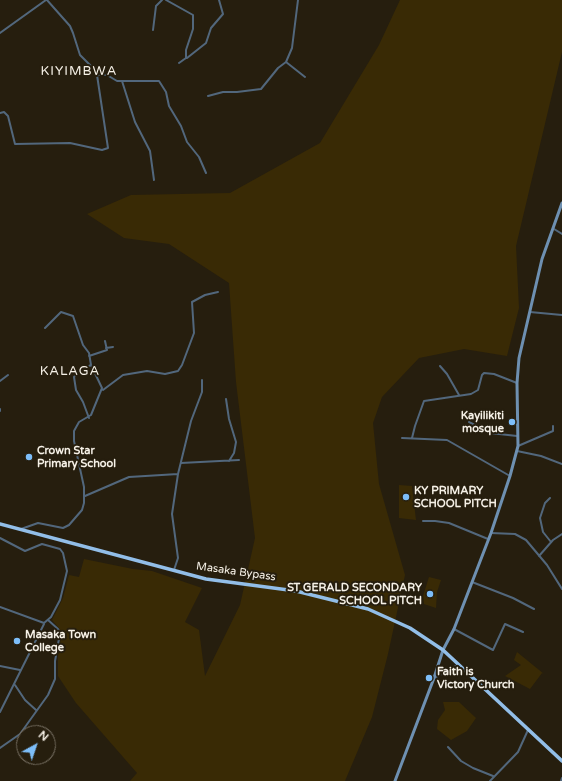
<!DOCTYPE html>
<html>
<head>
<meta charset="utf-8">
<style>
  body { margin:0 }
  #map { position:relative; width:562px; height:781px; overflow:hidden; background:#261e0e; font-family:"Varela Round",sans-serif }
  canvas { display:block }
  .north { position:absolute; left:16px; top:725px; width:40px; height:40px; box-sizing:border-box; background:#261e0e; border:1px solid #797265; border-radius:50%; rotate:40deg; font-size:11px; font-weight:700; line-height:16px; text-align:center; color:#f6f1e7 }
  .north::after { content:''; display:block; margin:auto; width:14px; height:18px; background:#7dbef9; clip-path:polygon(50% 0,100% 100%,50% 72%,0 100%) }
</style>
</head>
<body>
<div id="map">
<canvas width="562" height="781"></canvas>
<div class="north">N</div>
</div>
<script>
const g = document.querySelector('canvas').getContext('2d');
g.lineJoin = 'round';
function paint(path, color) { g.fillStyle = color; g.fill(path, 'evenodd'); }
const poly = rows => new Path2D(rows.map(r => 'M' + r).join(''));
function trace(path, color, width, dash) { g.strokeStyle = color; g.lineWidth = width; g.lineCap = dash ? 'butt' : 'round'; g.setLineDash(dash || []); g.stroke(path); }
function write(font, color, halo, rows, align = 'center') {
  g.font = font + ' "Varela Round",sans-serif'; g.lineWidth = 4; g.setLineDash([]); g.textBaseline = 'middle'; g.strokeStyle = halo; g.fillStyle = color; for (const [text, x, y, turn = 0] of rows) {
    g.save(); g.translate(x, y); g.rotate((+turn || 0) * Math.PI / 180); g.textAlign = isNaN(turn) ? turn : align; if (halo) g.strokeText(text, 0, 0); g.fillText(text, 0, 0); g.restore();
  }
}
const green = poly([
  [400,0,562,0,562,52,516,246,519,308,507,356,464,349,419,358,382,397,373,423,379,484,405,575,388,654,372,717,345,781,130,781,137,773,76,703,58,676,58,656,62,632,52,620,63,598,69,575,79,577,84,559,133,569,152,571,202,588,185,622,199,630,205,676,240,605,255,538,236,382,229,283,169,244,124,238,87,214,131,195,230,193,320,143,379,45],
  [399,485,412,486,416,520,399,518],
  [429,577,441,580,437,592,436,608,424,604,423,596],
  [517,652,544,674,542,673,530,689,505,676,521,665,514,660],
  [443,702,459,702,476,718,467,731,451,740,437,729,438,720,445,710]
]);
const minor = poly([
  [47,0,70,26,73,33,80,55,92,67,97,75,107,75,117,81,159,81,166,92,169,106,181,126,187,142,199,157,206,173],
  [166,0,193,15,193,29,186,50,186,58,179,63],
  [153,30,156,6,162,0],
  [0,33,46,0],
  [187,58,206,43,211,28,223,14,219,0],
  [286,62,292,48,298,0],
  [122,81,135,122,150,151,154,180],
  [208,96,223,92,237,92,261,89,278,68,286,62,305,77],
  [0,113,4,112,8,116,15,144,70,143,102,150,108,148,97,75],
  [554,229,562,234],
  [530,312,562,315],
  [106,348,113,347],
  [89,356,107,350,105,341],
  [440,366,447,374,459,395],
  [0,381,8,375],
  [103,390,123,375,147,371,165,374,178,371,182,365,194,333,192,302,205,295,218,292],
  [226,399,229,419,236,442,234,453,229,461],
  [0,409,0,411],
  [89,418,83,402,76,390,74,377,81,370,91,365],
  [469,422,490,433,517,436],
  [402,438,447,440,510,476],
  [412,438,415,426,424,401,471,394,478,390,482,375,484,373,494,374,517,383],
  [518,446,553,431,553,426],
  [517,451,541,456,562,464],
  [181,463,239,460],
  [178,474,191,421,202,392,202,380],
  [85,496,129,477,178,474,172,514,178,558,174,570],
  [550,498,545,503,540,518,543,532,551,542],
  [423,521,435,521,449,523,488,539],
  [21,529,38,523,63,528,69,525,82,510,84,503,84,487,74,441,74,431,79,422,91,415,102,388,91,365,89,353,83,345,73,316,61,312,45,328],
  [491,533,515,534,526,540,547,565,562,589],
  [0,538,25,551,42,544,60,549,63,553,67,571,60,600,51,617,44,623,0,607],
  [539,556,553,540,562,534],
  [472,582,513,598,534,609],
  [454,629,493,650,505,624,523,632],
  [0,666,20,670],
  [434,678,458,665],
  [15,685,25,700,36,710],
  [0,712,44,624],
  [448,747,461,761,473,768,493,776],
  [0,748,20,734,48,695,55,679,55,661,60,633,58,629,48,620],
  [490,781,518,752,528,730],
  [561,781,562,778]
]);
const secondary = poly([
  [395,781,434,678,443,650,454,629,491,533,510,476,518,446,517,383,519,358,542,259,562,203]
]);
const trunk = poly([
  [0,524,206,579,296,591,368,609,410,628,443,650,562,761]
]);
const markers = [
  [512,422,4,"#7dbef9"],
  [29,457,4,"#7dbef9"],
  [406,497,4,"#7dbef9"],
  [430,594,4,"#7dbef9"],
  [17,641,4,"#7dbef9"],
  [429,678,4,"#7dbef9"]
];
const poiNames = [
  ["Kayilikiti",504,416,"right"],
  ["mosque",504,429,"right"],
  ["Crown Star",37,451],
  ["Primary School",37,464],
  ["KY PRIMARY",414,491],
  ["SCHOOL PITCH",414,504],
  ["ST GERALD SECONDARY",422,588,"right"],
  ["SCHOOL PITCH",422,601,"right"],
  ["Masaka Town",25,635],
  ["College",25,648],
  ["Faith is",437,672],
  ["Victory Church",437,685]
];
const streetNames = [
  ["Masaka Bypass",236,572,8]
];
const quarterNames = [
  ["KIYIMBWA",79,72],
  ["KALAGA",70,372]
];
paint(green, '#392a05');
trace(minor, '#52677c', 2);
trace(secondary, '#6e90b1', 3);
trace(trunk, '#92bee8', 3.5);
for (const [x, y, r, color] of markers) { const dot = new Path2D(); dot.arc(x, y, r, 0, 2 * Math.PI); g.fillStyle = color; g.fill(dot); trace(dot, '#261e0e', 1.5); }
write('bold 11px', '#f6f1e7', '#261e0e', poiNames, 'left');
write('11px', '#f6f1e7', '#261e0e', streetNames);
g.letterSpacing = '1px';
write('13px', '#f6f1e7', '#261e0e', quarterNames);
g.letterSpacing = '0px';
</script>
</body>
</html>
